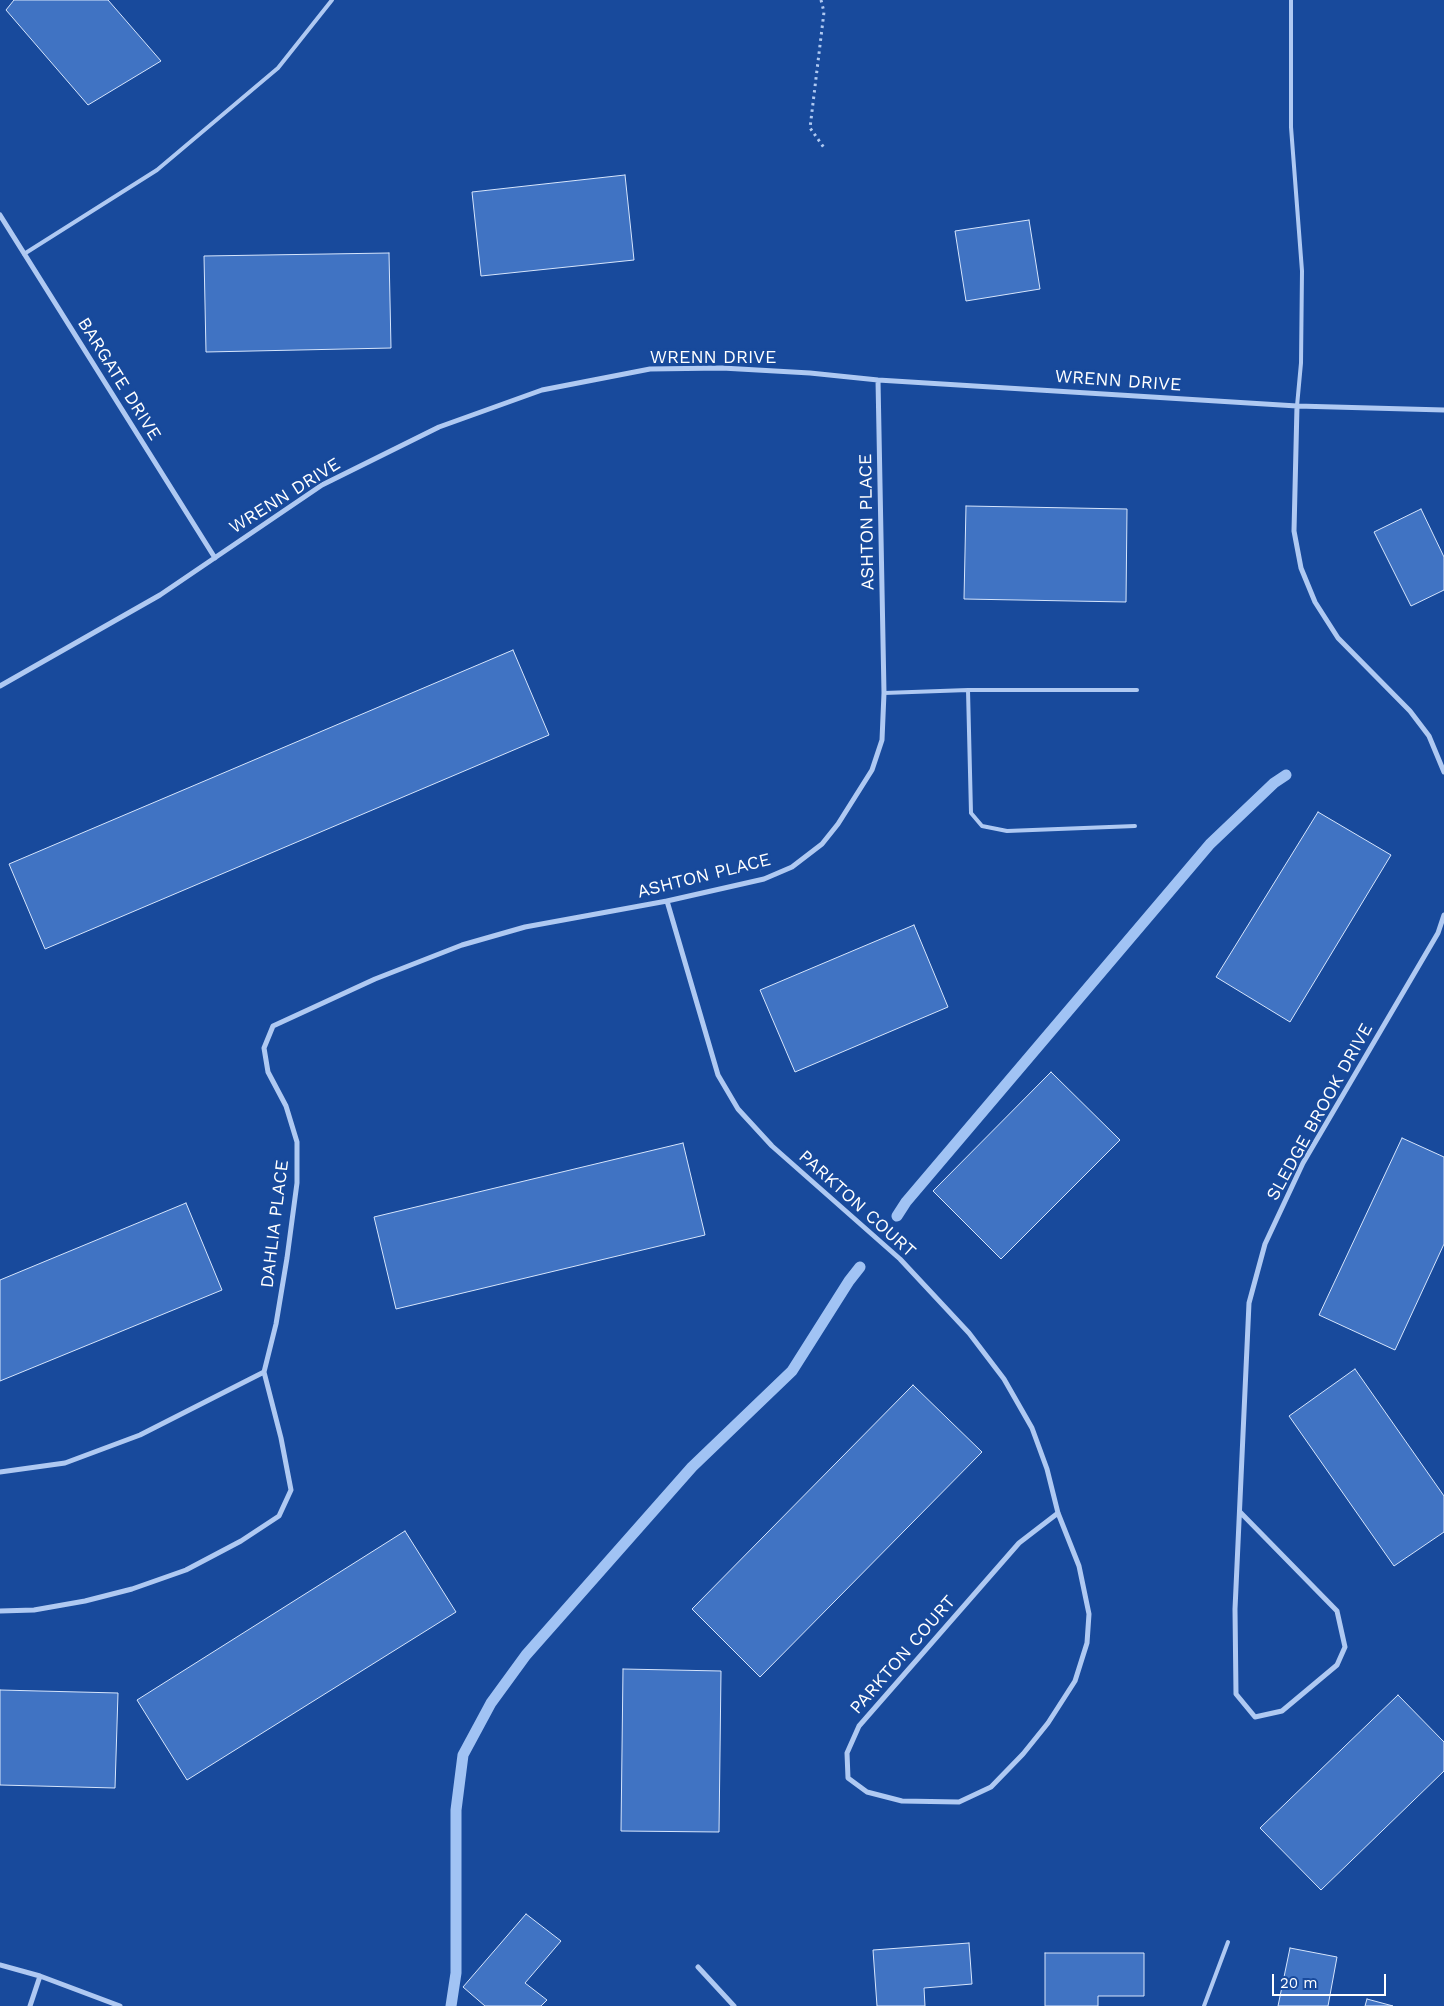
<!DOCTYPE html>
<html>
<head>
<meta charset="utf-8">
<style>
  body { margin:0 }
  #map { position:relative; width:1444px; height:2006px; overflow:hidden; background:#184a9c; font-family:"Work Sans",sans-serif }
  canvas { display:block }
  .scale { position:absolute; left:1272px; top:1974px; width:114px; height:22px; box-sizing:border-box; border:2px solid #fff; border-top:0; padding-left:6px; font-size:15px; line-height:18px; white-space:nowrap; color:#fff; -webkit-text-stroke:4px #184a9c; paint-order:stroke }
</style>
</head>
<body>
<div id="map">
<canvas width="1444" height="2006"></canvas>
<div class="scale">20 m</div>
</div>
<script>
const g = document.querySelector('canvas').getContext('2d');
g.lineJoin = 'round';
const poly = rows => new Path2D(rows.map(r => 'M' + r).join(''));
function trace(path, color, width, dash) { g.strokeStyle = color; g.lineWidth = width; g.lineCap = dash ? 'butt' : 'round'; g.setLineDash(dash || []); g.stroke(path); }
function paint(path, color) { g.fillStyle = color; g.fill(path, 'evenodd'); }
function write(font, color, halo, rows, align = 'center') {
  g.font = font + ' "Work Sans",sans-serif'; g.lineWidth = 5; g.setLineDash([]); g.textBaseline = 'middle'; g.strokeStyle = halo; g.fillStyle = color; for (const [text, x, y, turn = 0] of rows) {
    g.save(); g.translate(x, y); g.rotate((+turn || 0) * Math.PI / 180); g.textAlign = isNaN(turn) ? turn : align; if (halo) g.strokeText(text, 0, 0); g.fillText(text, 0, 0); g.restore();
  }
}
const stream = poly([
  [897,1216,906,1202,1210,844,1274,783,1286,775],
  [451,2006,456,1973,456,1810,463,1755,491,1703,526,1655,692,1467,792,1371,849,1281,860,1267]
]);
const building = poly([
  [14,0,108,0,161,61,88,105,6,10,14,0],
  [625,175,634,260,481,276,472,192,625,175],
  [1029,220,1040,289,966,301,955,231,1029,220],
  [389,253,391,348,206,352,204,256,389,253],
  [966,506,1127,509,1126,602,964,599,966,506],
  [1421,509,1444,557,1444,590,1411,606,1374,532,1421,509],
  [513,650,549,735,45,949,9,864,513,650],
  [1318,812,1391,855,1290,1022,1216,977,1318,812],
  [914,925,948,1007,795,1072,760,990,914,925],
  [1051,1072,1120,1140,1001,1259,933,1191,1051,1072],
  [1402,1138,1444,1157,1444,1244,1395,1350,1319,1315,1402,1138],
  [683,1143,705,1235,396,1309,374,1217,683,1143],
  [186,1203,222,1290,0,1381,0,1280,186,1203],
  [1355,1369,1444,1496,1444,1532,1394,1566,1289,1416,1355,1369],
  [913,1385,982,1452,760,1677,692,1609,913,1385],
  [405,1531,456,1612,187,1780,137,1700,405,1531],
  [623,1669,721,1671,719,1832,621,1831,623,1669],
  [0,1690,118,1693,115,1788,0,1785,0,1690],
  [1398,1695,1444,1742,1444,1771,1321,1890,1260,1828,1398,1695],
  [526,1914,561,1941,525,1983,547,2000,541,2006,485,2006,463,1987,526,1914],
  [969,1943,972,1984,924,1988,925,2006,877,2006,873,1950,969,1943],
  [1290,1948,1337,1957,1328,2006,1278,2006,1290,1948],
  [1045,1953,1144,1953,1144,1996,1098,1996,1098,2006,1045,2006,1045,1953],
  [1367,1999,1393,2006,1365,2006,1367,1999]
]);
const path = poly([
  [821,0,824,12,810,128,825,149]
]);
const service = poly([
  [1291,0,1291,127,1302,271,1301,363,1297,406],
  [24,254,157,170,278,68,332,0],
  [968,690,971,813,982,826,1007,831,1135,826],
  [884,693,968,690,1137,690],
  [1204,2006,1228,1942]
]);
const minor = poly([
  [0,215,215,558],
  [1297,406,1294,531,1301,568,1315,602,1338,638,1410,711,1429,736,1444,772],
  [0,686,160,595,322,485,439,427,542,390,650,369,722,368,810,373,878,380,1297,406,1444,410],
  [667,901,718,1075,738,1109,772,1146,900,1259,969,1333,1004,1379,1032,1428,1047,1469,1058,1513,1079,1566,1089,1614,1087,1643,1075,1681,1048,1723,1023,1754,991,1787,959,1802,902,1801,867,1792,848,1778,847,1753,859,1726,1019,1543,1058,1513],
  [0,1472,65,1463,140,1435,264,1372],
  [1240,1512,1337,1611,1345,1647,1337,1665,1282,1711,1255,1717,1236,1694,1235,1609,1249,1303,1265,1244,1303,1163,1438,933,1444,915],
  [0,1611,34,1610,85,1601,132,1589,186,1570,241,1541,279,1516,291,1490,281,1438,264,1372,276,1324,287,1258,297,1183,297,1142,286,1106,268,1072,264,1048,273,1026,375,979,462,945,525,927,667,901,764,879,792,867,822,844,838,824,872,770,882,740,884,693,878,380],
  [0,1965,40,1976,120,2006],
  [698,1967,734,2006],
  [30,2006,40,1976]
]);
const streetNames = [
  ["WRENN DRIVE",713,358],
  ["BARGATE DRIVE",119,379,58],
  ["WRENN DRIVE",1118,381,4],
  ["WRENN DRIVE",285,496,-32],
  ["ASHTON PLACE",867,522,-91],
  ["ASHTON PLACE",704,876,-14],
  ["SLEDGE BROOK DRIVE",1320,1112,-61],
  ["PARKTON COURT",857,1204,42],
  ["DAHLIA PLACE",275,1224,-83],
  ["PARKTON COURT",903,1655,-49]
];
trace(stream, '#a1c3f4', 11);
paint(building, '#4073c3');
trace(building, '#d6e5fc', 1);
trace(path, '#afc9f2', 3, [2.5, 4]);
trace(service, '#afc9f2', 4);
trace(minor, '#afc9f2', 5);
write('18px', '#fff', '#184a9c', streetNames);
</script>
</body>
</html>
